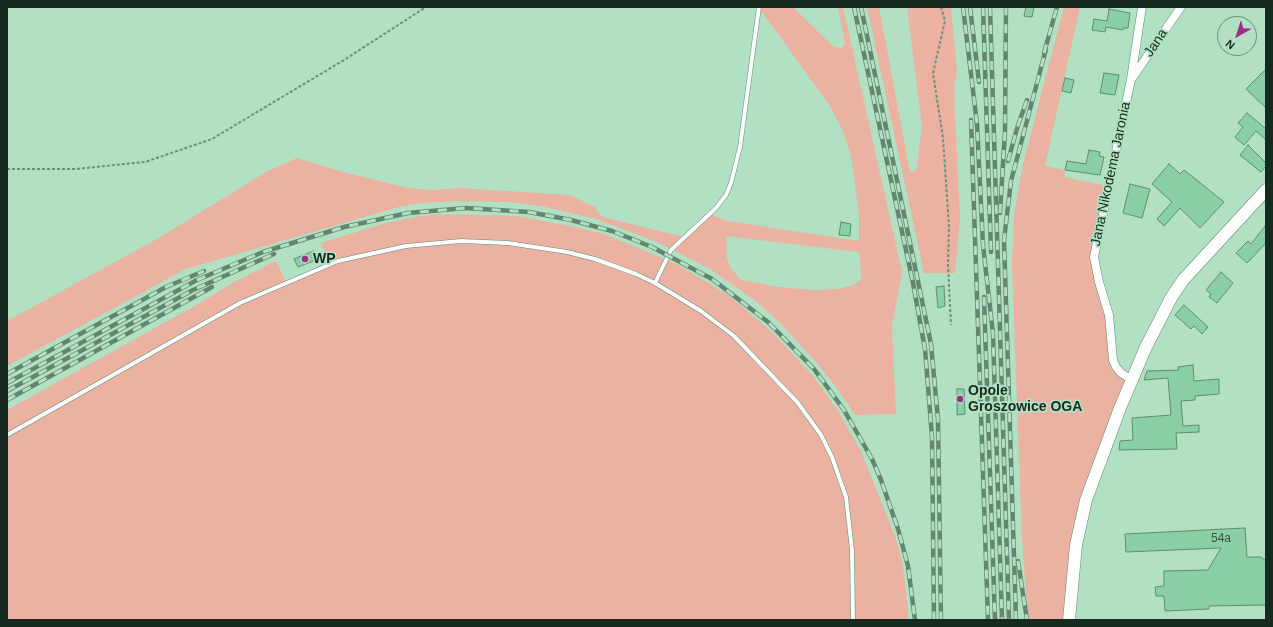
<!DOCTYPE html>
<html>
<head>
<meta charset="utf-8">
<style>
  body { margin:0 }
  #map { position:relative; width:1273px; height:627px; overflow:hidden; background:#b1e1c2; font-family:Arial,sans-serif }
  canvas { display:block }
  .frame { position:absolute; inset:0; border:8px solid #172a1f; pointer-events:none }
  .north { position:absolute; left:1217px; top:16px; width:40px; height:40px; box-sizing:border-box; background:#b1e1c2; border:1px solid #739881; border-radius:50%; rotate:219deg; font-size:11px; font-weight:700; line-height:16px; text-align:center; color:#172a1f }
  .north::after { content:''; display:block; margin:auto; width:14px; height:18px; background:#9f2d89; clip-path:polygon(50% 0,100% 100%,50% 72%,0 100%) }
</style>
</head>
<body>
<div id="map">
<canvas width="1273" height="627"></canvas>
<div class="frame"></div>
<div class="north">N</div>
</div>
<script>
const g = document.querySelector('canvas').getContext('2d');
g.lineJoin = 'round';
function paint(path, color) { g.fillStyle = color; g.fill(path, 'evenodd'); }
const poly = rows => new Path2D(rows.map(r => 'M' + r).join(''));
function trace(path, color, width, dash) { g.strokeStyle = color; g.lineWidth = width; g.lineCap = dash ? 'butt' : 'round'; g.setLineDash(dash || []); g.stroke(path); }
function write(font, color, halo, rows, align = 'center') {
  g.font = font + ' Arial,sans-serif'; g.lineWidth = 3.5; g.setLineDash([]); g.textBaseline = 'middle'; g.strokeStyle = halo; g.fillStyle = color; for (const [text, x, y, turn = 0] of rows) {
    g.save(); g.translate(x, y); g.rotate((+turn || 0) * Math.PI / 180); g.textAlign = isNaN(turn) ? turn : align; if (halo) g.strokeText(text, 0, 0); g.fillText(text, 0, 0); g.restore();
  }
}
const green = poly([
  [793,7,834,47,841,48,845,44,838,7,843,7,902,272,892,326,896,414,855,415,839,391,817,363,782,325,757,302,710,269,657,242,596,219,541,206,508,202,460,201,421,203,399,207,186,269,7,366,7,321,157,239,266,172,297,158,339,171,408,188,433,190,461,188,569,195,596,207,596,211,603,217,684,237,709,214,728,221,859,241,859,215,851,155,842,129,828,103,759,8],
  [726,236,858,252,860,256,861,279,854,285,837,289,814,290,779,287,741,280,730,267,727,258],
  [867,7,879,7,910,172,916,171,922,127,907,7,951,7,957,70,954,92,960,218,955,273,924,273],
  [1064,7,1080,7,1045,166,1065,170,1064,177,1107,186,1095,243,1109,315,1113,360,1132,380,1086,500,1069,620,1028,620,1022,541,1012,265,1014,215,1023,164],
  [445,214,516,216,571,226,604,234,679,265,728,295,771,331,813,376,837,409,861,451,896,539,903,566,909,620,7,620,7,410,200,303,232,283,276,261,286,282,329,264,321,243,386,223,420,216]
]);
const building = poly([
  [1026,7,1034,7,1032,17,1024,16,1026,7],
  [1109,9,1130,13,1128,28,1123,28,1123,30,1106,27,1105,32,1092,30,1094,19,1107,21,1109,9],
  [1266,69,1266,108,1246,89,1266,69],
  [1104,73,1119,75,1115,95,1100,93,1104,73],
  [1065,78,1074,80,1071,93,1062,91,1065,78],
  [1247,113,1266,129,1266,140,1256,131,1244,145,1235,137,1243,127,1238,123,1247,113],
  [1248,145,1266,163,1266,166,1261,172,1240,155,1248,145],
  [1089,150,1100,152,1099,156,1104,157,1100,175,1065,170,1067,161,1086,164,1089,150],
  [1169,164,1180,174,1184,170,1224,202,1200,228,1180,208,1164,226,1157,219,1172,202,1152,184,1169,164],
  [1130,184,1150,189,1142,218,1123,213,1130,184],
  [841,222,851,224,850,236,839,235,841,222],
  [1266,225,1266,243,1247,263,1236,253,1248,241,1251,244,1266,225],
  [313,251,316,260,298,267,294,259,313,251],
  [1221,272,1233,283,1217,303,1209,297,1211,294,1206,290,1221,272],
  [944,286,945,306,938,308,936,287,944,286],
  [1184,305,1208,327,1202,334,1194,326,1191,329,1175,315,1184,305],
  [1193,365,1194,381,1219,379,1219,394,1195,396,1195,400,1181,401,1183,426,1199,425,1199,432,1176,433,1177,449,1119,450,1120,441,1133,440,1132,418,1171,415,1168,378,1144,380,1147,371,1179,370,1178,367,1193,365],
  [957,389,964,389,965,414,957,415,957,389],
  [1245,528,1247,557,1261,557,1266,561,1266,605,1209,606,1209,609,1165,611,1164,596,1156,596,1155,587,1164,586,1164,571,1208,570,1221,548,1126,552,1125,534,1245,528]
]);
const path = poly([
  [941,7,945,21,933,73,943,138,949,227,948,265,951,325],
  [7,169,76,169,145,162,212,139,344,60,426,7]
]);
const service = poly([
  [655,283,671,250,716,208,726,195,731,183,740,147,759,7],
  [7,435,240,303,338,261,406,246,461,241,508,243,567,252,595,259,636,274,655,283,701,311,734,336,798,403,821,435,832,457,846,497,852,550,853,620]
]);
const minor = poly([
  [1133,77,1181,7],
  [1132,380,1121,373,1116,367,1113,360,1109,315,1099,282,1094,257,1131,79,1142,7]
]);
const secondary = poly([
  [1069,620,1076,545,1086,500,1120,408,1145,349,1171,298,1183,280,1266,190]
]);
const rail = poly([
  [854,7,913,283,925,349,932,437,934,620],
  [861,7,931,344,938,419,941,620],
  [963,7,977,124,983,245,993,334,1002,620],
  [970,7,979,82],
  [983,7,991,252],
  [990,7,1009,620],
  [1044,53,1057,7],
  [971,120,988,620],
  [1008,161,1018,125,1027,100],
  [1000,213,1005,131,1006,7],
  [984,297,995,620],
  [7,374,166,287,204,271],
  [7,383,197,280,263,252,344,227,408,213,466,208,529,212,571,220,612,231,652,247,712,279,768,322,814,369,844,410,872,459,881,480,898,529,908,566,915,620],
  [7,391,193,290,274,254],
  [7,400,212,287],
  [1018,561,1027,620],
  [1016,620,1004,240,1011,181,1046,49]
]);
const markers = [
  [305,259,4,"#9f2d89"],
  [960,399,4,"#9f2d89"]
];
const numberNames = [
  ["54a",1221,539]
];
const streetNames = [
  ["Jana",1156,43,-56],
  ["Jana Nikodema Jaronia",1111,174,-78]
];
const poiNames = [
  ["WP",313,259],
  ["Opole",968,391],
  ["Groszowice OGA",968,407]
];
paint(green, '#ebb2a2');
paint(building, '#8acfa5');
trace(building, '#5f8c70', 1);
trace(service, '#5e8b70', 5);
trace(minor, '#5e8b70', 9);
trace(secondary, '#5e8b70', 13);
trace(path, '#6c8f79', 2, [3, 2]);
trace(service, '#fff', 4);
trace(minor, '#fff', 8);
trace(secondary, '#fff', 12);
trace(rail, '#648671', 4.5);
trace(rail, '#b1e1c2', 3, [9]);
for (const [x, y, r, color] of markers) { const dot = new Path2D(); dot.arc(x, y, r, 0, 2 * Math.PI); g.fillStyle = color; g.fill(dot); trace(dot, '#b1e1c2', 1.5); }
write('12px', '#345340', null, numberNames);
write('14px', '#172a1f', '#b1e1c2', streetNames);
write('bold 14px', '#172a1f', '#b1e1c2', poiNames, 'left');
</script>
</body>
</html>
